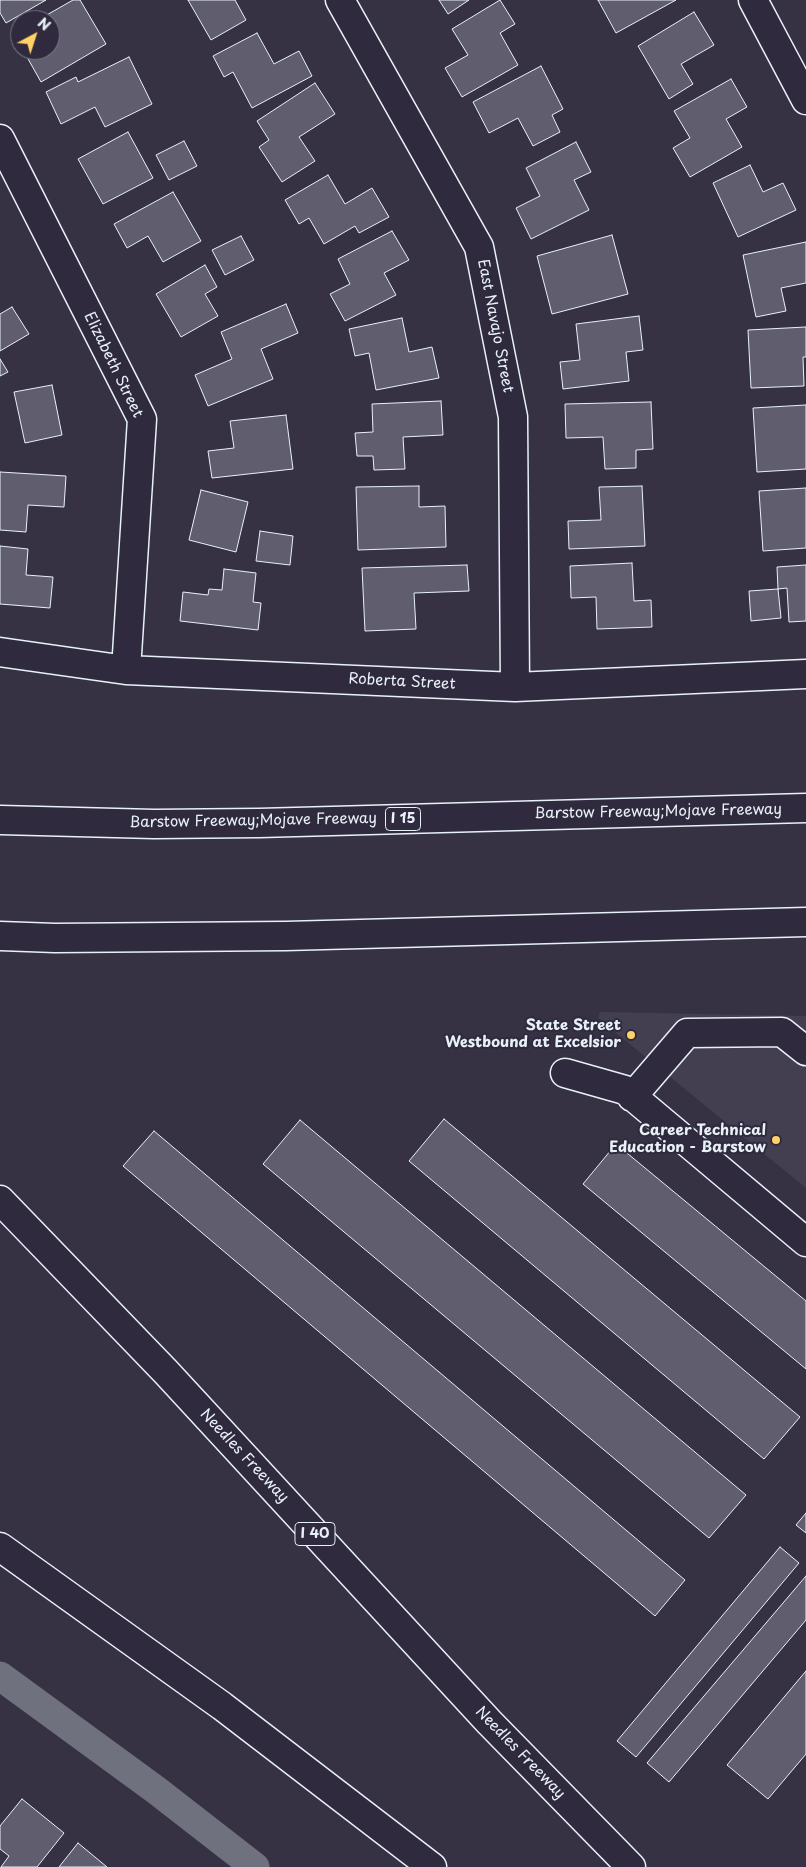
<!DOCTYPE html>
<html>
<head>
<meta charset="utf-8">
<style>
  body { margin:0 }
  #map { position:relative; width:806px; height:1867px; overflow:hidden; background:#363244; font-family:"Playpen Sans",sans-serif }
  canvas { display:block }
  .north { position:absolute; left:10px; top:10px; width:50px; height:50px; box-sizing:border-box; background:#2f2a3d; border:1px solid #797a88; border-radius:50%; rotate:40deg; font-size:14px; font-weight:700; line-height:20px; text-align:center; color:#e8f1f8 }
  .north::after { content:''; display:block; margin:auto; width:18px; height:22px; background:#ffd166; clip-path:polygon(50% 0,100% 100%,50% 72%,0 100%) }
</style>
</head>
<body>
<div id="map">
<canvas width="806" height="1867"></canvas>
<div class="north">N</div>
</div>
<script>
const g = document.querySelector('canvas').getContext('2d');
g.lineJoin = 'round';
function paint(path, color) { g.fillStyle = color; g.fill(path, 'evenodd'); }
const poly = rows => new Path2D(rows.map(r => 'M' + r).join(''));
function trace(path, color, width, dash) { g.strokeStyle = color; g.lineWidth = width; g.lineCap = dash ? 'butt' : 'round'; g.setLineDash(dash || []); g.stroke(path); }
function write(font, color, halo, rows, align = 'center') {
  g.font = font + ' "Playpen Sans",sans-serif'; g.lineWidth = 4; g.setLineDash([]); g.textBaseline = 'middle'; g.strokeStyle = halo; g.fillStyle = color; for (const [text, x, y, turn = 0] of rows) {
    g.save(); g.translate(x, y); g.rotate((+turn || 0) * Math.PI / 180); g.textAlign = isNaN(turn) ? turn : align; if (halo) g.strokeText(text, 0, 0); g.fillText(text, 0, 0); g.restore();
  }
}
const built = poly([
  [600,1012,806,1016,806,1188,598,1018]
]);
const canal = poly([
  [0,1676,156,1790,255,1867]
]);
const building = poly([
  [0,0,46,0,6,23,0,13,0,0],
  [73,0,80,0,106,44,41,82,27,57,39,50,50,50,50,20,38,20,73,0],
  [188,0,235,0,246,20,211,40,188,0],
  [439,0,469,0,448,14,439,0],
  [500,0,515,24,500,33,518,65,462,97,445,68,468,55,452,29,500,0],
  [598,0,676,0,616,33,598,0],
  [694,12,714,45,681,64,693,84,669,99,638,46,694,12],
  [257,33,274,64,299,51,312,76,252,108,233,72,224,77,213,56,257,33],
  [129,57,152,104,105,127,95,107,61,124,46,92,76,77,78,82,129,57],
  [541,66,563,109,552,115,560,132,533,146,518,118,489,133,473,102,541,66],
  [731,79,747,107,726,119,742,147,690,177,673,148,690,138,674,111,731,79],
  [315,83,335,114,299,137,315,161,282,182,259,147,269,140,257,121,315,83],
  [128,132,153,178,103,204,78,159,128,132],
  [184,141,197,166,169,180,156,155,184,141],
  [576,142,591,172,574,180,589,210,531,239,516,208,540,196,526,168,576,142],
  [750,165,763,192,783,183,796,210,738,237,713,183,750,165],
  [328,175,345,204,372,188,389,217,359,233,355,226,324,244,309,218,299,224,285,200,328,175],
  [173,192,201,241,163,262,148,236,127,248,114,224,173,192],
  [392,231,409,260,384,273,396,295,345,321,330,294,350,284,338,259,392,231],
  [612,235,628,294,552,314,537,256,612,235],
  [241,236,254,260,225,275,212,250,241,236],
  [806,242,806,283,781,288,786,311,756,317,743,255,806,242],
  [205,265,217,287,205,294,218,316,181,337,156,294,205,265],
  [286,304,298,333,261,349,273,379,208,406,195,375,232,359,221,332,286,304],
  [12,307,29,334,0,351,0,314,12,307],
  [639,316,643,350,626,352,629,381,563,389,560,362,580,360,576,324,639,316],
  [402,318,409,352,432,347,439,378,376,390,369,353,355,356,349,329,402,318],
  [806,327,806,357,803,357,804,386,751,388,748,330,806,327],
  [0,359,8,372,0,376,0,359],
  [52,385,62,435,25,443,14,392,52,385],
  [441,401,443,435,403,437,405,469,374,470,373,456,357,456,355,433,373,432,372,404,441,401],
  [651,402,653,449,636,450,636,468,605,469,603,437,566,438,565,404,651,402],
  [806,405,806,469,757,472,753,408,806,405],
  [286,415,293,469,212,478,208,451,234,448,230,421,286,415],
  [0,472,66,476,64,507,28,505,26,532,0,530,0,472],
  [419,486,419,507,445,506,446,547,358,550,356,487,419,486],
  [642,486,645,546,569,549,568,521,601,520,599,487,642,486],
  [806,488,806,548,763,551,759,491,806,488],
  [201,490,248,502,236,552,189,540,201,490],
  [260,531,293,536,290,565,256,561,260,531],
  [0,546,28,549,26,575,53,577,50,608,0,604,0,546],
  [632,563,634,601,651,600,652,627,597,629,596,597,571,598,570,566,632,563],
  [467,565,469,591,414,593,416,629,365,631,362,568,467,565],
  [806,565,806,621,789,622,787,588,778,589,777,567,806,565],
  [224,569,256,573,253,602,261,603,258,630,180,621,183,592,208,595,209,589,222,590,224,569],
  [778,589,781,618,751,621,749,591,778,589],
  [444,1119,800,1417,764,1459,409,1161,444,1119],
  [300,1120,746,1495,709,1538,263,1164,300,1120],
  [154,1131,685,1580,655,1616,123,1166,154,1131],
  [616,1144,806,1301,806,1369,583,1184,616,1144],
  [806,1513,806,1533,796,1525,806,1513],
  [780,1547,799,1563,636,1757,617,1741,780,1547],
  [806,1576,806,1620,669,1782,647,1763,806,1576],
  [806,1671,806,1754,768,1799,727,1765,806,1671],
  [22,1799,64,1833,37,1867,1,1867,9,1856,0,1849,0,1826,22,1799],
  [78,1843,107,1867,59,1867,78,1843]
]);
const minor = poly([
  [340,0,479,247,513,417,515,687],
  [753,0,806,100],
  [0,139,142,419,126,670],
  [0,652,126,670,515,687,806,674],
  [565,1073,625,1090,806,1242],
  [632,1097,687,1033,782,1032,806,1051]
]);
const highway = poly([
  [0,820,154,824,259,823,806,808],
  [0,936,55,938,286,936,806,922],
  [0,1200,166,1372,489,1722,631,1867],
  [0,1547,222,1706,432,1867]
]);
const markers = [
  [631,1035,5,"#ffd166"],
  [776,1140,5,"#ffd166"]
];
const shields = [
  [403,819,35],
  [315,1534,40]
];
const shieldNames = [
  ["I 15",403,819],
  ["I 40",315,1534]
];
const streetNames = [
  ["East Navajo Street",495,326,79],
  ["Elizabeth Street",113,365,64],
  ["Roberta Street",402,682,3],
  ["Barstow Freeway;Mojave Freeway",658,812,-1],
  ["Barstow Freeway;Mojave Freeway",253,821,-1],
  ["Needles Freeway",244,1456,47],
  ["Needles Freeway",520,1753,46]
];
const poiNames = [
  ["State Street",621,1026],
  ["Westbound at Excelsior",621,1043],
  ["Career Technical",766,1131],
  ["Education - Barstow",766,1148]
];
paint(built, '#433f51');
trace(canal, '#70717f', 29);
paint(building, '#605e6e');
trace(building, '#e8f1f8', 1);
trace(minor, '#e8f1f8', 31);
trace(highway, '#e8f1f8', 31);
trace(minor, '#2f2a3d', 28);
trace(highway, '#2f2a3d', 28);
for (const [x, y, r, color] of markers) { const dot = new Path2D(); dot.arc(x, y, r, 0, 2 * Math.PI); g.fillStyle = color; g.fill(dot); trace(dot, '#2f2a3d', 2); }
for (const [x, y, w] of shields) { const box = new Path2D(); box.roundRect(x - w / 2, y - 11.5, w, 23, 4); g.fillStyle = '#2f2a3d'; g.fill(box); trace(box, '#e8f1f8', 1); }
write('bold 14px', '#e8f1f8', null, shieldNames);
write('15px', '#e8f1f8', '#2f2a3d', streetNames);
write('bold 15px', '#e8f1f8', '#2f2a3d', poiNames, 'right');
</script>
</body>
</html>
